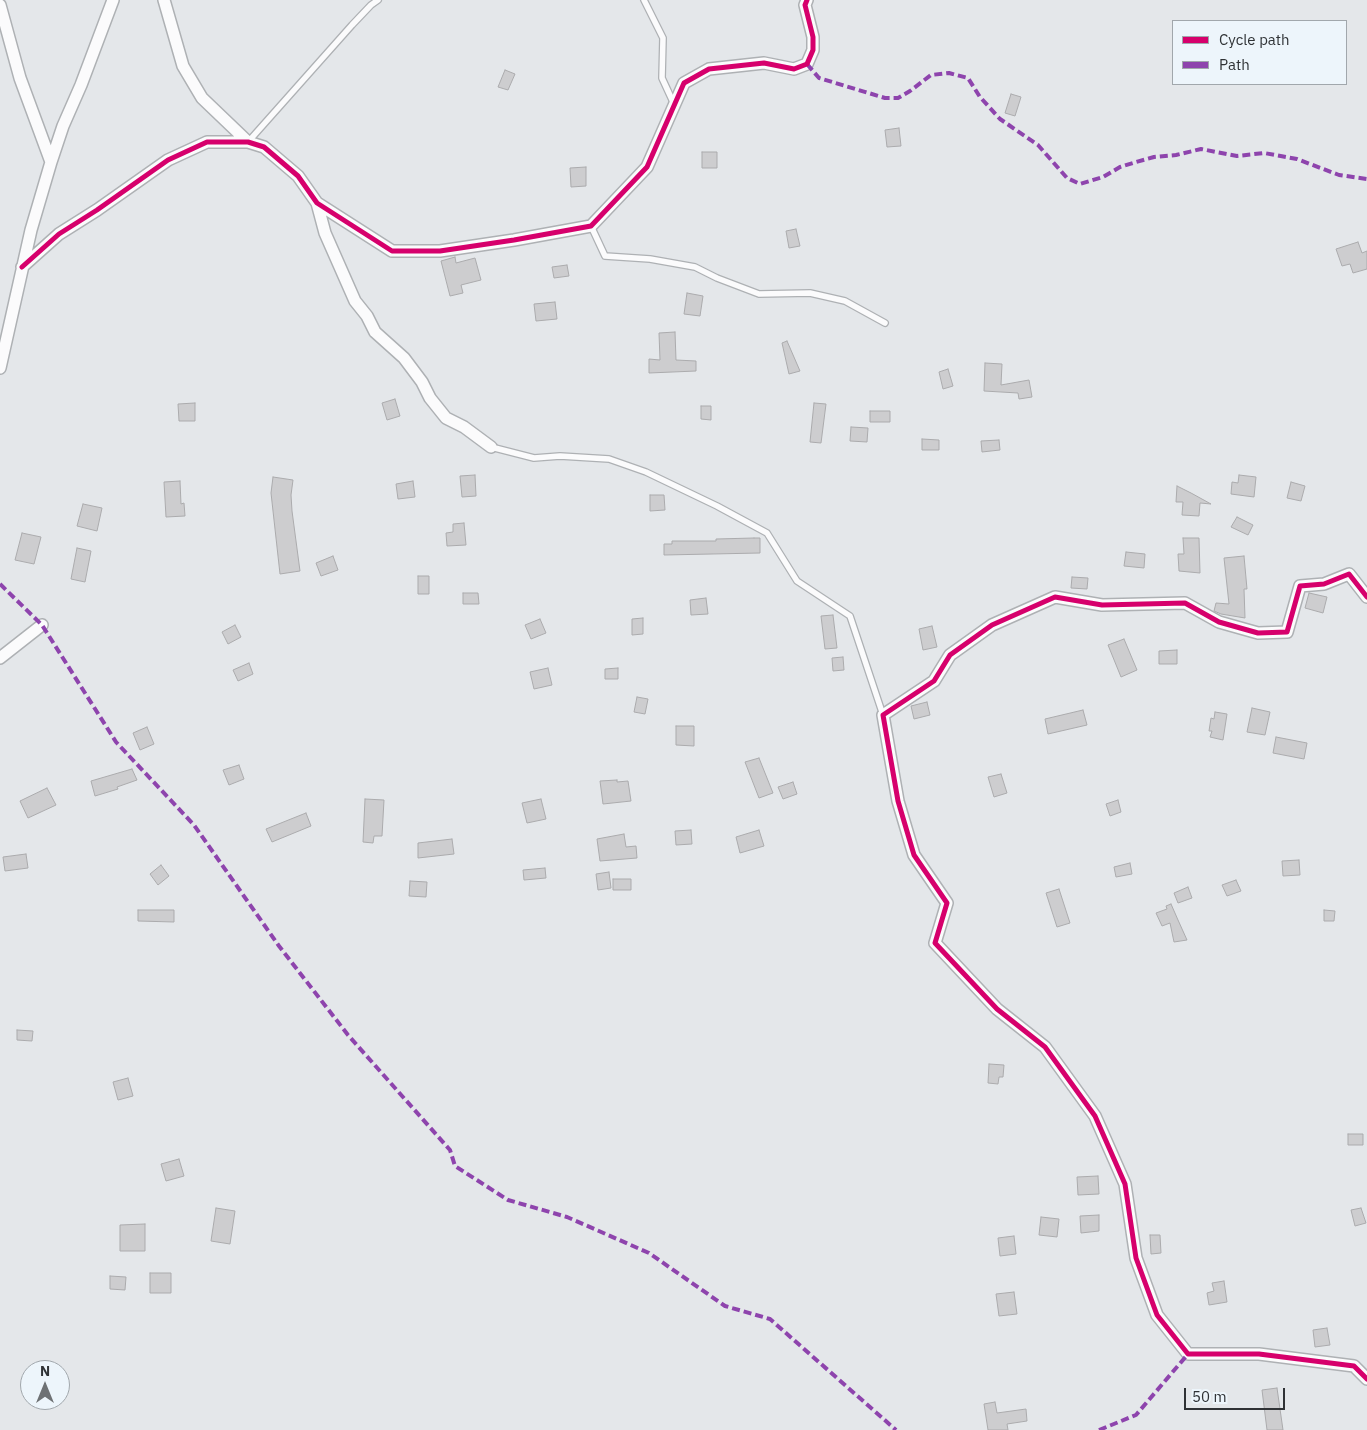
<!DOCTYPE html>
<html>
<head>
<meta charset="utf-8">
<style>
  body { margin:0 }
  #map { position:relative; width:1367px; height:1430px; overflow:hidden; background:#e4e7ea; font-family:"IBM Plex Sans",sans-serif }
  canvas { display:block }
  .legend { position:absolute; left:1172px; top:20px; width:175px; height:65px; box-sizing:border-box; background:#edf5fb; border:1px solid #a1a7ac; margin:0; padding:6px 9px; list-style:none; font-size:15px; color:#2f3235 }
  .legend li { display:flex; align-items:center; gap:10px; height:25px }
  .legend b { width:25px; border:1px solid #a1a7ac }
  .north { position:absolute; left:20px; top:1360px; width:50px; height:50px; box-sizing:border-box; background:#edf5fb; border:1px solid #a1a7ac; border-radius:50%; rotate:0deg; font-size:14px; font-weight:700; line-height:20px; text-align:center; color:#2f3235 }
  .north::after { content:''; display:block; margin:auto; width:18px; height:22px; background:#6e7174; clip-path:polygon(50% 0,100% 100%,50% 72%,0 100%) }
  .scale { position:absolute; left:1184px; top:1388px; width:101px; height:22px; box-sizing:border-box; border:2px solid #2f3235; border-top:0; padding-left:6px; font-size:15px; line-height:18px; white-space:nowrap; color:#2f3235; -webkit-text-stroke:4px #edf5fb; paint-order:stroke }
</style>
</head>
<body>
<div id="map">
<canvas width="1367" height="1430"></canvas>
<ul class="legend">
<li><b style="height:6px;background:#d6006c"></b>Cycle path</li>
<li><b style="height:6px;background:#8e44ad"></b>Path</li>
</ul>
<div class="north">N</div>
<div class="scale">50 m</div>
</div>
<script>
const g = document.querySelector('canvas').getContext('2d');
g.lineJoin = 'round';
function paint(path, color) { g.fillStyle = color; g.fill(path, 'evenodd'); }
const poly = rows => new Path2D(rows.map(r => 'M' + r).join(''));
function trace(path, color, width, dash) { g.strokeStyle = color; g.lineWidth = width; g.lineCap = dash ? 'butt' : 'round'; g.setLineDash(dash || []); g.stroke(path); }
const building = poly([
  [505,70,515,74,508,90,498,87,505,70],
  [1011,94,1021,97,1015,116,1005,113,1011,94],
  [899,128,901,146,887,147,885,130,899,128],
  [702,152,717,152,717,168,702,168,702,152],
  [586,167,586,186,571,187,570,168,586,167],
  [796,229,800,246,789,248,786,231,796,229],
  [1358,242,1362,253,1367,251,1367,269,1353,273,1350,264,1342,266,1336,249,1358,242],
  [455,257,456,263,475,258,481,280,461,285,463,293,450,296,441,261,455,257],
  [567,265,569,276,554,278,552,267,567,265],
  [687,293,703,296,700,316,684,314,687,293],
  [555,302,557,319,536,321,534,304,555,302],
  [675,332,676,360,696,361,696,371,649,373,649,359,660,360,659,333,675,332],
  [787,341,800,371,789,374,782,343,787,341],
  [985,363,1002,364,1001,385,1029,380,1032,397,1019,399,1018,393,984,391,985,363],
  [948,369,953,386,943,389,939,372,948,369],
  [395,399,400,416,387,420,382,403,395,399],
  [195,403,195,421,179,421,178,404,195,403],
  [814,403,826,404,821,443,810,442,814,403],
  [701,406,711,406,711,420,701,419,701,406],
  [870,411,890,411,890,422,870,422,870,411],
  [851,427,868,428,867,442,850,441,851,427],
  [922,439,939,440,939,450,922,450,922,439],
  [999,440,1000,450,982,452,981,441,999,440],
  [475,475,476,496,462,497,460,476,475,475],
  [1239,475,1256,477,1254,497,1231,494,1232,482,1238,483,1239,475],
  [273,477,293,480,291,495,292,511,300,571,280,574,271,493,273,477],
  [180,481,181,504,184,503,185,516,166,517,164,482,180,481],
  [413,481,415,497,398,499,396,484,413,481],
  [1291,482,1305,486,1301,501,1287,498,1291,482],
  [1177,486,1191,493,1211,504,1200,503,1199,516,1182,515,1183,502,1176,502,1177,486],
  [650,495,664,495,665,510,650,511,650,495],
  [83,504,102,508,97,531,77,526,83,504],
  [1237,517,1253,525,1248,535,1231,527,1237,517],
  [464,523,466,545,447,546,446,533,453,532,453,524,464,523],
  [22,533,41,537,34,564,15,560,22,533],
  [754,538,760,538,760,553,664,555,664,544,672,544,672,541,716,541,716,539,754,538],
  [1183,538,1199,538,1200,573,1179,571,1178,554,1184,554,1183,538],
  [77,548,91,551,85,582,71,579,77,548],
  [1126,552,1145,554,1144,568,1124,566,1126,552],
  [333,556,338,570,321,576,316,563,333,556],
  [1244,556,1247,589,1244,589,1245,618,1221,614,1214,611,1216,603,1229,604,1224,558,1244,556],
  [418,576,429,576,429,594,418,594,418,576],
  [1072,577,1088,578,1087,589,1071,588,1072,577],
  [463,593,478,593,479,604,463,604,463,593],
  [1309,593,1327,597,1323,613,1305,608,1309,593],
  [706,598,708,614,691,615,690,600,706,598],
  [833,615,837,648,825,649,821,616,833,615],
  [643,618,643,634,632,635,632,619,643,618],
  [540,619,546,633,531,639,525,625,540,619],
  [235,625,241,637,228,644,222,632,235,625],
  [932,626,937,647,923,650,919,629,932,626],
  [1124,639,1137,670,1121,677,1108,645,1124,639],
  [1177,650,1177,664,1159,664,1159,651,1177,650],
  [843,657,844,670,833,671,832,658,843,657],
  [249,663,253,674,238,681,233,670,249,663],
  [548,668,552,685,534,689,530,672,548,668],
  [618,668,618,679,605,679,605,669,618,668],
  [637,697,648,699,645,714,634,712,637,697],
  [927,702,930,715,914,719,911,706,927,702],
  [1252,708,1270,712,1265,735,1247,732,1252,708],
  [1083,710,1087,725,1048,734,1045,719,1083,710],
  [1215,712,1227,714,1223,740,1210,737,1212,731,1209,731,1211,718,1214,719,1215,712],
  [676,726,694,726,694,746,676,745,676,726],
  [147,727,154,744,140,750,133,733,147,727],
  [1276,737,1307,743,1304,759,1273,753,1276,737],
  [759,758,773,793,759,798,745,762,759,758],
  [239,765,244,779,229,785,223,770,239,765],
  [132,769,137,780,117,787,118,789,95,796,91,781,132,769],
  [1001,774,1007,793,994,797,988,777,1001,774],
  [617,780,617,782,628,781,631,801,603,804,600,781,617,780],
  [793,782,797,794,783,799,778,787,793,782],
  [47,788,56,805,28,818,20,801,47,788],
  [365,799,384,800,382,836,374,836,373,843,363,842,365,799],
  [541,799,546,819,527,823,522,803,541,799],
  [1118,800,1121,812,1110,816,1106,804,1118,800],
  [306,813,311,826,272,842,266,829,306,813],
  [691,830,692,844,676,845,675,831,691,830],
  [759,830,764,846,740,853,736,837,759,830],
  [624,834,626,847,636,846,637,858,600,861,597,839,624,834],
  [452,839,454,854,418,858,418,843,452,839],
  [26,854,28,868,5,871,3,857,26,854],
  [1299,860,1300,875,1283,876,1282,861,1299,860],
  [1130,863,1132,874,1116,877,1114,867,1130,863],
  [161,865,169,876,158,885,150,874,161,865],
  [545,868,546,878,524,880,523,870,545,868],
  [609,872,611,888,598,890,596,874,609,872],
  [613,879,631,879,631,890,613,890,613,879],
  [1236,880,1241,891,1227,896,1222,885,1236,880],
  [410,881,427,882,426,897,409,896,410,881],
  [1188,887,1192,898,1178,903,1174,893,1188,887],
  [1059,889,1070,923,1057,927,1046,893,1059,889],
  [1171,904,1178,920,1187,940,1174,942,1170,923,1162,926,1156,913,1167,909,1166,906,1171,904],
  [138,910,174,910,174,922,138,921,138,910],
  [1324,910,1335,911,1334,921,1324,921,1324,910],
  [17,1030,33,1031,32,1041,17,1040,17,1030],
  [989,1064,1004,1065,1003,1077,999,1077,998,1084,988,1083,989,1064],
  [128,1078,133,1096,118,1100,113,1082,128,1078],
  [1348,1134,1363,1134,1363,1145,1348,1145,1348,1134],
  [179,1159,184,1176,166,1181,161,1164,179,1159],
  [1098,1176,1099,1194,1078,1195,1077,1177,1098,1176],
  [216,1208,235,1211,230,1244,211,1241,216,1208],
  [1361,1208,1366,1223,1355,1226,1351,1210,1361,1208],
  [1099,1215,1099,1231,1081,1233,1080,1216,1099,1215],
  [1041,1217,1059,1219,1057,1237,1039,1235,1041,1217],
  [145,1224,145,1251,120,1251,120,1225,145,1224],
  [1150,1235,1160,1235,1161,1253,1151,1254,1150,1235],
  [1014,1236,1016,1254,1000,1256,998,1238,1014,1236],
  [150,1273,171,1273,171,1293,150,1293,150,1273],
  [110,1276,126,1277,125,1290,110,1289,110,1276],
  [1224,1281,1227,1302,1209,1305,1207,1293,1214,1291,1212,1283,1224,1281],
  [1014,1292,1017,1314,999,1316,996,1294,1014,1292],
  [1327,1328,1330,1345,1315,1347,1313,1330,1327,1328],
  [1277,1388,1283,1430,1267,1430,1262,1390,1277,1388],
  [995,1402,997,1413,1026,1409,1027,1421,1007,1424,1008,1430,988,1430,984,1404,995,1402]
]);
const lane = poly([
  [644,0,663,38,662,78,674,104],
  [248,142,352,25,371,5,378,0],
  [591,226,605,256,650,259,695,267,717,278,759,294,810,293,845,301,885,323],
  [491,447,534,458,560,456,609,459,646,472,717,506,767,533,797,581,850,616,883,715]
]);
const street = poly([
  [164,0,183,66,202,98,248,142],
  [0,5,20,78,51,162],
  [317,203,325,233,355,301,367,316,375,332,404,358,422,382,430,398,446,418,464,427,491,447],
  [22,267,59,234,97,210,168,160,207,142,248,142,264,147,298,176,317,203,392,251,440,251,514,240,591,226,647,167,684,83,709,69,764,63,794,69,807,64,813,50,813,37,805,5,807,0],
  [0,368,31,230,51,162,63,126,81,85,113,0],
  [1367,597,1349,574,1324,584,1300,586,1287,632,1258,633,1219,622,1185,603,1102,605,1055,597,992,625,950,655,934,681,883,715,898,801,914,855,947,903,935,943,997,1009,1045,1047,1095,1116,1125,1184,1136,1258,1157,1315,1188,1354,1259,1354,1354,1366,1367,1379],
  [0,658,42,625]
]);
const quiet = poly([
  [807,64,819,78,885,98,898,98,910,91,931,75,949,73,968,78,980,97,1000,119,1038,145,1067,178,1080,184,1103,177,1120,167,1136,162,1154,157,1176,155,1201,149,1237,156,1264,153,1297,159,1339,175,1367,179],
  [0,584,42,625,116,742,194,825,279,946,348,1035,450,1150,455,1166,508,1200,567,1217,649,1253,725,1306,770,1319,896,1430],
  [1099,1430,1136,1415,1188,1354]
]);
const cycleway = poly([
  [22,267,59,234,97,210,168,160,207,142,248,142,264,147,298,176,317,203,392,251,440,251,514,240,591,226,647,167,684,83,709,69,764,63,794,69,807,64,813,50,813,37,805,5,807,0],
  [1367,597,1349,574,1324,584,1300,586,1287,632,1258,633,1219,622,1185,603,1102,605,1055,597,992,625,950,655,934,681,883,715,898,801,914,855,947,903,935,943,997,1009,1045,1047,1095,1116,1125,1184,1136,1258,1157,1315,1188,1354,1259,1354,1354,1366,1367,1379]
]);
paint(building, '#cdcdcf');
trace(building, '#ababad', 1);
trace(lane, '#aeb1b4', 8);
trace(street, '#aeb1b4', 14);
trace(lane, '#fbfbfc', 5.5);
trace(street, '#fbfbfc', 11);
trace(quiet, '#8e44ad', 4, [8, 4]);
trace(cycleway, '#d6006c', 5);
</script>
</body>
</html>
